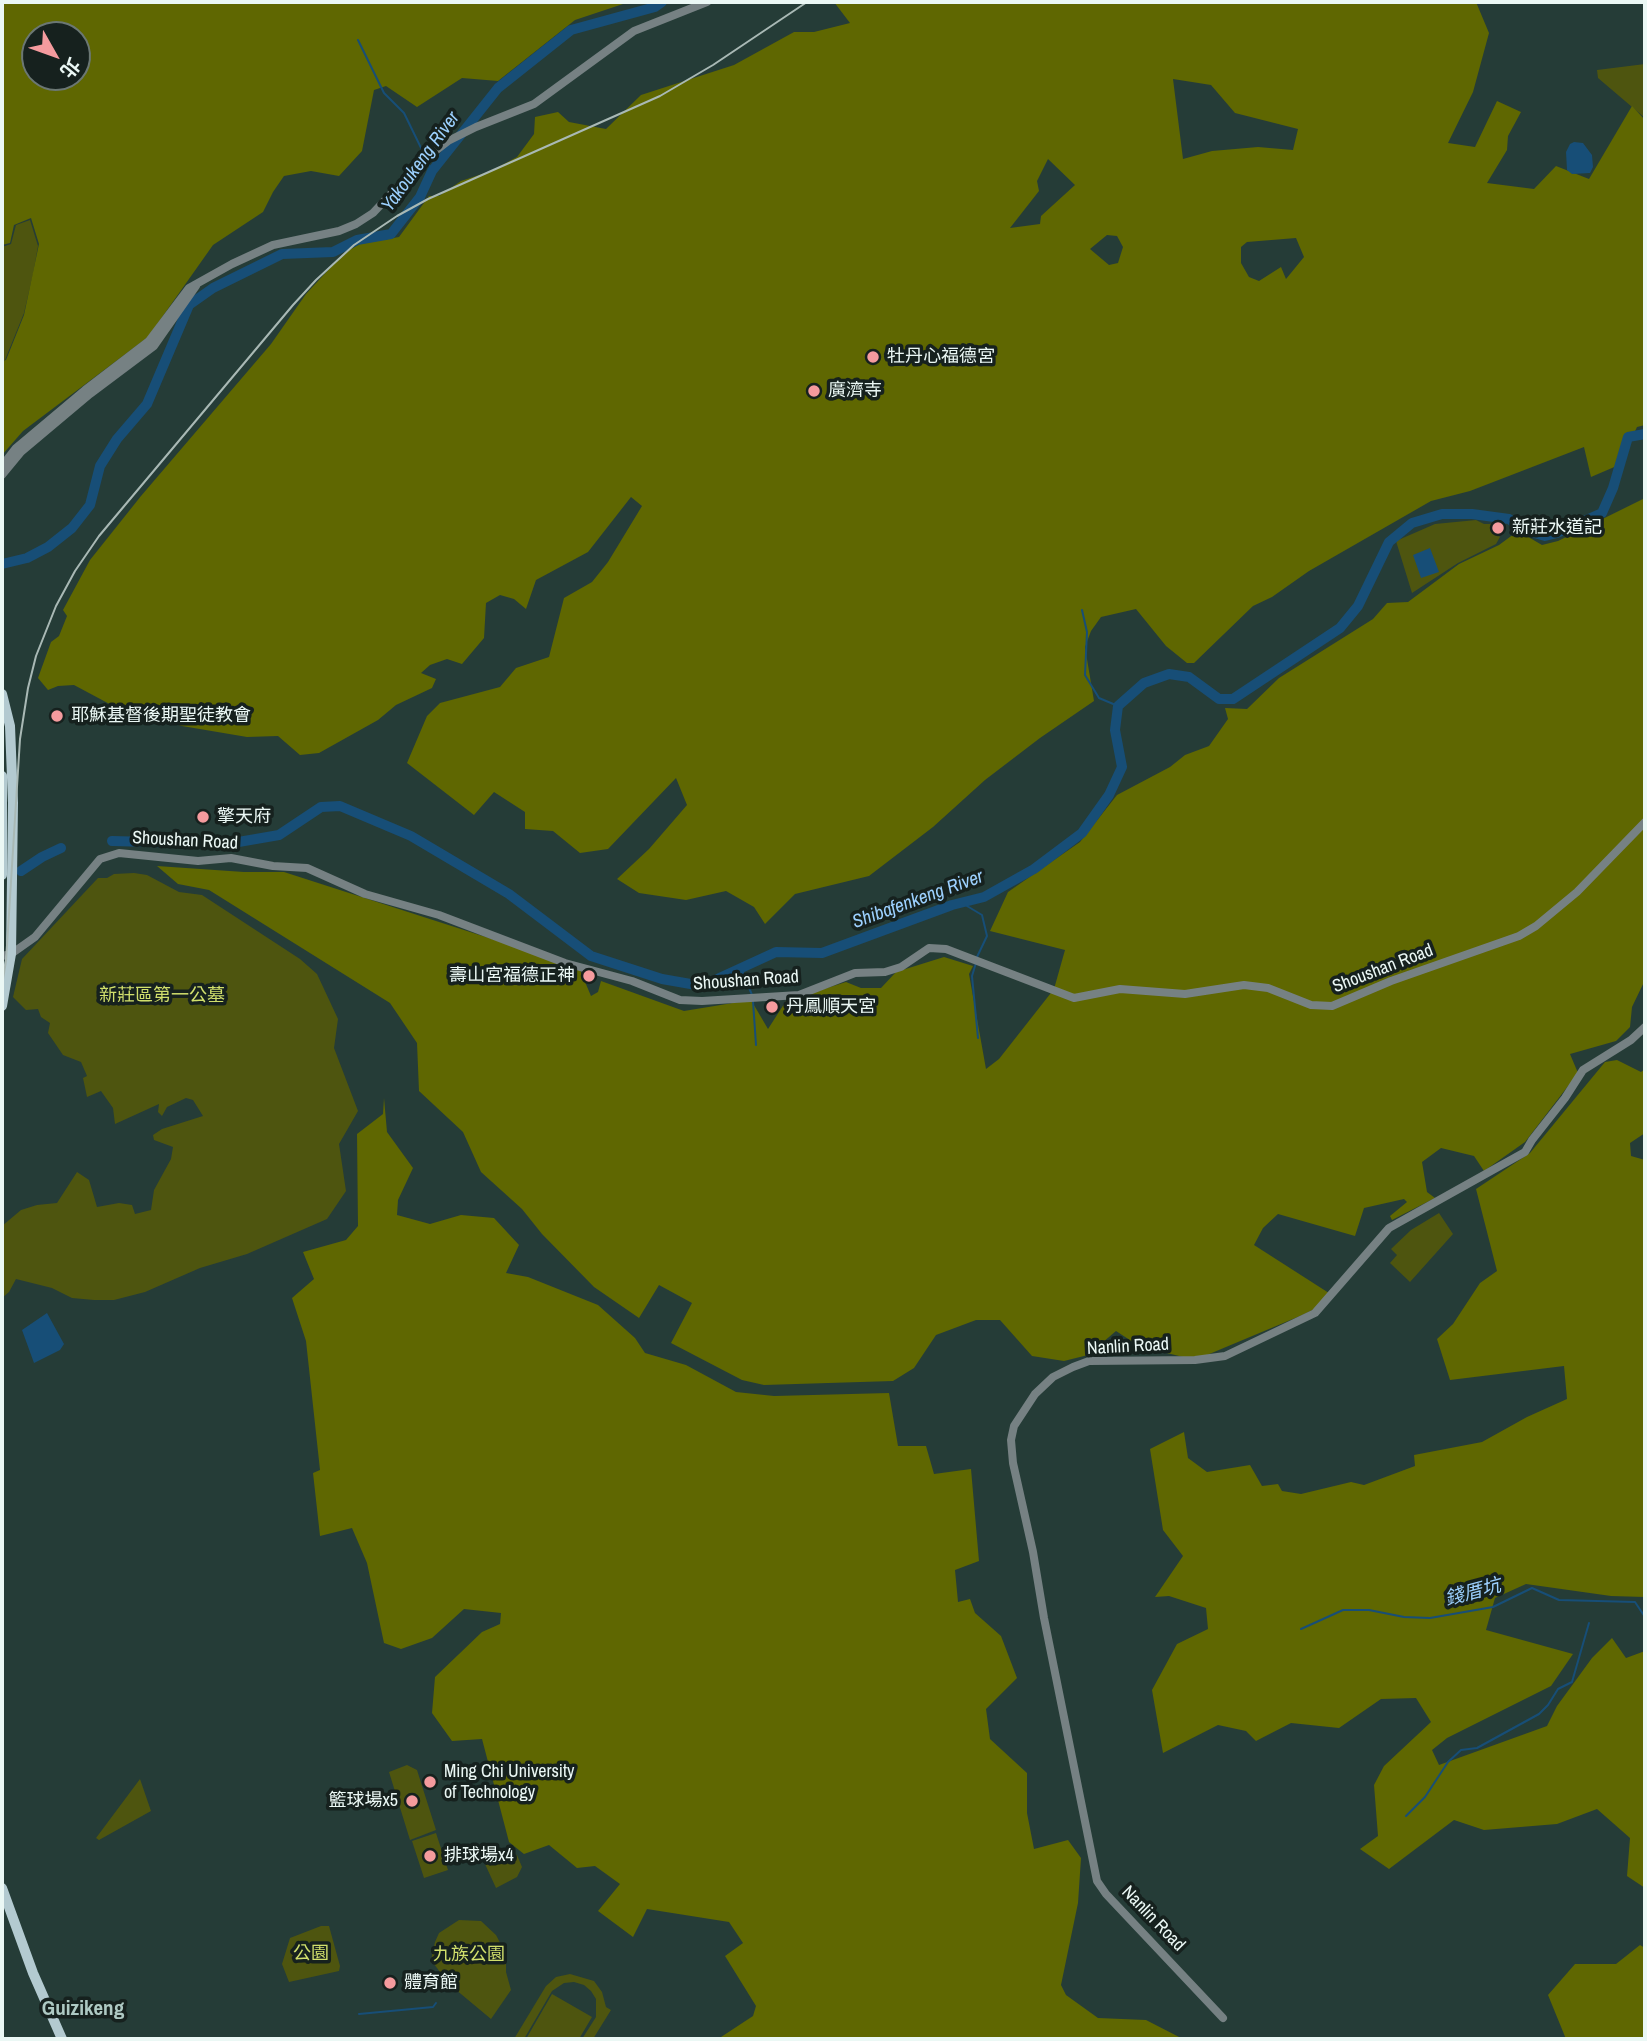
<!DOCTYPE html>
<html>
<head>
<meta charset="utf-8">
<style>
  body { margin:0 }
  #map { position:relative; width:1647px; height:2041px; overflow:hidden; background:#253c37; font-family:"Archivo Narrow","Noto Sans TC",sans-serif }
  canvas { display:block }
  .frame { position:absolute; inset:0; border:4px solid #ebf8f5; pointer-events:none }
  .north { position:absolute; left:21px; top:21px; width:70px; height:70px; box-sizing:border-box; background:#16211e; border:2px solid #6b7774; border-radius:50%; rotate:130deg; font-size:19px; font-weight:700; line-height:28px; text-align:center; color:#ebf8f5 }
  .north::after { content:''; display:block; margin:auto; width:24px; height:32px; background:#f59b9e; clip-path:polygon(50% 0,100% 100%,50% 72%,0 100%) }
</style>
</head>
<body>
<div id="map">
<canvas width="1647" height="2041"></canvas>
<div class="frame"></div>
<div class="north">北</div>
</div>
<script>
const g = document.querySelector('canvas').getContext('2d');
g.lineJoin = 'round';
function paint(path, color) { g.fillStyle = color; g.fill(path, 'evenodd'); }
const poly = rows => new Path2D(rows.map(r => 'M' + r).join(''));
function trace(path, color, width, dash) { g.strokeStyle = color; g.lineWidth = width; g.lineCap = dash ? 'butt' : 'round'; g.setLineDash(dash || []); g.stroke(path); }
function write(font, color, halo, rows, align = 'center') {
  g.font = font + ' "Archivo Narrow","Noto Sans TC",sans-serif'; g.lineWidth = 7; g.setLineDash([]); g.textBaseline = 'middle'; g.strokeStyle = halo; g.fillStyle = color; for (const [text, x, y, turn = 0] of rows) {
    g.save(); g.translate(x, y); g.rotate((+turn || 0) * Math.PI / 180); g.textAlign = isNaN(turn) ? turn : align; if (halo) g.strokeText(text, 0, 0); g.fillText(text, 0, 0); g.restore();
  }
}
const green = poly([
  [1645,64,1645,118,1598,78,1597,70],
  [30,220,38,246,33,274,24,313,5,360,2,360,2,247,11,244,16,225],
  [1476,520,1484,524,1499,524,1500,530,1497,534,1500,537,1496,544,1458,563,1412,593,1396,541,1435,524],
  [134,873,147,875,179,892,202,895,300,959,317,974,338,1019,334,1048,358,1111,339,1144,346,1191,327,1219,247,1254,200,1268,145,1292,114,1300,94,1300,72,1298,52,1288,16,1279,9,1292,2,1298,2,1226,21,1210,37,1205,57,1203,77,1172,89,1180,97,1207,119,1203,132,1205,135,1214,151,1210,154,1190,171,1159,173,1147,154,1140,153,1135,162,1129,203,1116,193,1100,186,1098,167,1107,162,1116,158,1112,159,1104,115,1124,113,1108,101,1091,87,1097,83,1078,87,1076,81,1062,63,1055,48,1033,50,1023,41,1017,38,1009,26,1010,13,997,22,959,98,878,107,878,114,874],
  [1439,1213,1453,1234,1410,1282,1390,1263,1397,1255,1391,1249,1411,1230],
  [407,1765,417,1770,436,1830,410,1840,389,1772],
  [140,1779,151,1811,99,1840,96,1838],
  [436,1833,448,1870,424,1878,412,1841],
  [505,1852,517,1855,522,1867,517,1877,496,1888,485,1864,489,1862,488,1859],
  [459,1920,481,1921,496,1935,506,1954,506,1972,511,1990,491,2019,449,1984,431,1960,435,1942,439,1933],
  [321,1926,329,1926,340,1966,339,1971,289,1982,282,1964,290,1938],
  [570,1974,594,1981,602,1992,606,2007,611,2010,593,2039,582,2039,596,2017,596,1999,591,1991,584,1985,574,1982,564,1983,552,1991,524,2039,514,2039,546,1986,556,1977],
  [552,1994,592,2017,579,2039,526,2039]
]);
const forest = poly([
  [2,2,629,2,575,20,498,81,462,78,417,107,386,86,374,90,362,151,339,176,311,171,284,176,273,192,263,212,213,245,148,337,23,431,2,455,2,361,6,360,24,315,39,244,31,218,14,225,10,243,2,245],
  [35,35,77,35,77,77,35,77],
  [834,2,1476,2,1489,33,1473,92,1448,143,1475,147,1497,101,1521,112,1508,136,1507,150,1487,183,1534,189,1556,166,1589,179,1632,106,1645,120,1645,425,1637,427,1619,465,1591,477,1584,447,1470,491,1431,501,1309,571,1272,597,1253,606,1194,663,1187,663,1166,646,1136,609,1101,617,1091,631,1085,647,1094,701,1040,738,985,780,933,827,869,876,795,894,765,924,754,907,726,891,686,900,639,893,617,879,649,849,687,805,676,778,608,849,580,853,553,831,525,829,525,812,494,792,474,815,407,763,427,716,440,703,500,687,516,668,549,657,564,598,592,582,608,562,642,506,631,497,588,552,536,580,526,609,514,599,500,595,486,603,484,638,462,664,447,659,430,665,421,673,436,679,432,688,396,705,378,720,319,753,300,755,278,736,247,737,182,726,117,708,74,685,58,686,48,690,38,678,51,642,59,636,67,616,63,610,90,560,141,496,271,344,306,294,344,253,360,244,399,237,429,196,439,196,461,181,491,171,517,157,534,134,535,117,558,112,569,122,606,129,641,95,734,65,794,32,814,32,850,23],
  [1173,79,1211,85,1235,113,1298,129,1293,150,1258,147,1212,151,1183,159],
  [1048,159,1075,185,1041,216,1040,224,1010,228,1039,191,1037,181],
  [1107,235,1117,236,1123,247,1118,263,1109,265,1090,249],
  [1296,238,1304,257,1286,279,1281,267,1259,281,1249,277,1241,263,1241,247,1247,242],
  [1645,498,1645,980,1632,1007,1630,1027,1616,1041,1570,1054,1578,1073,1525,1142,1484,1171,1474,1156,1441,1148,1422,1162,1427,1192,1435,1198,1392,1220,1390,1216,1407,1202,1404,1199,1364,1208,1355,1236,1278,1214,1263,1228,1254,1245,1332,1295,1327,1303,1300,1316,1195,1360,1139,1346,1116,1331,1088,1355,1064,1361,1032,1356,1000,1320,976,1320,936,1335,914,1368,893,1381,764,1385,742,1380,671,1343,692,1303,659,1285,639,1318,594,1287,542,1234,522,1209,481,1172,463,1132,419,1091,417,1043,390,1003,209,890,178,884,157,866,244,872,284,872,495,940,580,970,591,996,598,992,601,981,684,1011,751,1000,768,1029,786,1001,846,982,861,988,881,988,896,972,944,957,973,966,969,974,986,1069,999,1059,1054,989,1065,950,990,931,1008,892,1080,842,1117,795,1170,767,1185,755,1209,746,1228,719,1225,708,1247,709,1279,678,1373,619,1387,603,1408,602,1459,564,1499,545,1518,531,1542,545,1558,541],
  [1617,1060,1641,1072,1645,1069,1645,1133,1630,1143,1631,1156,1645,1160,1645,1597,1611,1596,1526,1584,1495,1598,1486,1630,1573,1654,1551,1686,1447,1738,1432,1750,1439,1765,1547,1726,1557,1706,1592,1658,1612,1638,1626,1658,1645,1651,1645,1888,1627,1876,1630,1838,1597,1809,1557,1824,1484,1830,1454,1820,1389,1869,1360,1849,1378,1836,1374,1785,1384,1766,1431,1722,1416,1698,1381,1699,1339,1728,1291,1723,1256,1741,1246,1731,1218,1725,1163,1753,1152,1690,1177,1644,1208,1629,1206,1608,1169,1596,1155,1597,1183,1556,1163,1530,1150,1449,1184,1432,1188,1458,1207,1472,1250,1465,1262,1486,1278,1484,1282,1491,1301,1494,1351,1482,1364,1485,1415,1466,1414,1455,1482,1442,1527,1417,1567,1399,1564,1366,1450,1380,1437,1339,1453,1324,1480,1283,1497,1271,1476,1189,1530,1153,1605,1062],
  [384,1098,387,1132,413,1168,398,1200,397,1215,430,1224,461,1215,494,1218,519,1245,506,1273,528,1277,598,1305,635,1338,645,1353,686,1365,736,1392,774,1396,889,1393,898,1446,926,1446,934,1474,971,1469,979,1561,955,1570,958,1602,970,1599,975,1613,1001,1636,1017,1678,986,1709,990,1739,1027,1773,1027,1813,1034,1849,1068,1840,1081,1858,1078,1903,1061,1985,1066,1995,1098,2018,1146,2020,1183,2039,718,2039,753,2016,756,2006,725,1956,743,1943,729,1922,647,1909,633,1937,598,1911,620,1884,595,1866,577,1868,549,1845,524,1854,509,1842,482,1739,452,1741,432,1713,435,1677,482,1632,500,1624,501,1613,464,1609,432,1638,401,1649,384,1643,367,1563,352,1528,320,1536,313,1473,320,1470,306,1341,292,1298,314,1279,303,1252,346,1240,358,1226,357,1134,383,1114],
  [1640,1945,1645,1948,1645,2039,1566,2039,1548,1995,1575,1964,1616,1964]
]);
const water = poly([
  [1574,142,1583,143,1592,155,1593,167,1590,173,1572,174,1567,170,1566,152,1570,144],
  [1430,548,1439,572,1421,578,1413,555],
  [47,1313,64,1344,60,1350,34,1363,22,1330]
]);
const stream = poly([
  [358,40,384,93,404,113,425,156],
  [427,161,432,171],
  [1082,610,1087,632,1085,675,1099,698,1118,706],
  [962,903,982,915,987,936,977,957],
  [976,963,972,976,978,1038],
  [741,968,752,995],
  [753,1001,756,1045],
  [1301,1629,1343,1610,1369,1610,1404,1617,1430,1618,1493,1607,1532,1588,1559,1600,1635,1602,1645,1617],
  [1406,1816,1425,1797,1448,1762,1461,1750,1477,1748,1539,1714,1548,1705,1558,1689,1572,1682,1589,1623],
  [359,2014,433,2007,436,2003]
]);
const river = poly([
  [2,564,27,558,48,547,72,528,90,505,100,466,117,439,147,404,189,305,213,288,282,254,333,252,357,240,391,234,420,197,432,171,498,88,571,30,655,7,662,2],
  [112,841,227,844,279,835,321,807,340,806,411,836,509,894,591,956,662,979,702,986,776,952,822,953,952,905,984,897,1034,869,1082,833,1109,795,1122,767,1115,730,1118,706,1144,683,1169,674,1189,677,1219,699,1233,699,1340,628,1358,606,1389,542,1412,523,1442,514,1472,514,1509,519,1524,530,1545,536,1557,533,1602,513,1613,488,1628,437,1645,434],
  [21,871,42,857,61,848]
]);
const minor = poly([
  [2,466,16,448,85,390,149,341,189,288,232,264,273,245,339,231,356,224,373,213,421,162,448,141,476,127,534,104,634,31,707,2],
  [2,475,21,452,90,394,154,346,196,286],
  [2,956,11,954,35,937,100,859,119,853,198,861,231,858,273,866,307,868,365,894,439,915,565,963,632,981,680,1000,702,1001,799,995,855,973,885,972,901,967,929,948,946,949,1074,998,1120,989,1185,994,1244,985,1268,988,1311,1005,1332,1006,1391,981,1519,936,1536,926,1577,892,1645,822],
  [1223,2018,1106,1894,1097,1881,1044,1618,1033,1552,1013,1463,1011,1440,1014,1426,1035,1394,1053,1377,1073,1367,1089,1361,1195,1360,1225,1356,1315,1313,1389,1228,1525,1152,1532,1140,1565,1098,1583,1070,1631,1040,1645,1027]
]);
const major = poly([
  [2,694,10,726,13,803,11,954,2,1006],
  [2,776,2,875],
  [2,1888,33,1973,62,2039]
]);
const rail = poly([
  [2,985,6,961,20,739,28,688,36,656,56,606,75,571,99,536,293,305,316,280,354,245,397,216,428,199,660,96,713,65,807,2]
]);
const markers = [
  [873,357,7,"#f59b9e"],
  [814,391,7,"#f59b9e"],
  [1498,528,7,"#f59b9e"],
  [57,716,7,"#f59b9e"],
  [203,817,7,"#f59b9e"],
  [589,976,7,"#f59b9e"],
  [772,1007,7,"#f59b9e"],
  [430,1782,7,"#f59b9e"],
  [412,1801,7,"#f59b9e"],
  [430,1856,7,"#f59b9e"],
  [390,1983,7,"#f59b9e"]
];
const poiNames = [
  ["牡丹心福德宮",887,357],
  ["廣濟寺",828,391],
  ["新莊水道記",1512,528],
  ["耶穌基督後期聖徒教會",71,716],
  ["擎天府",217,817],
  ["壽山宮福德正神",575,976,"right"],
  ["丹鳳順天宮",786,1007],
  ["Ming Chi University",444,1772],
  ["of Technology",444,1793],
  ["籃球場x5",398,1801,"right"],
  ["排球場x4",444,1856],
  ["體育館",404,1983]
];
const streetNames = [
  ["Shoushan Road",185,841,3],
  ["Shoushan Road",1383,969,-21],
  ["Shoushan Road",746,981,-4],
  ["Nanlin Road",1128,1347,-3],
  ["Nanlin Road",1153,1919,46]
];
const parkNames = [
  ["新莊區第一公墓",162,996],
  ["公園",311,1954],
  ["九族公園",469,1955]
];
const waterNames = [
  ["Yakoukeng River",421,162,-54],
  ["Shibafenkeng River",918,900,-20],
  ["錢厝坑",1473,1593,-15]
];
const quarterNames = [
  ["Guizikeng",83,2009]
];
paint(green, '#4e550f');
paint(forest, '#5f6701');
paint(water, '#174e77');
trace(stream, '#174e77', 2);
trace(river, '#174e77', 10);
trace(minor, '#768183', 8);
trace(major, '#b3cad0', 10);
trace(rail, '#a9b9b5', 2);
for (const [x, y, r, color] of markers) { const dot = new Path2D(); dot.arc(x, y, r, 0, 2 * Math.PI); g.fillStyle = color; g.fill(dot); trace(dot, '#16211e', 2.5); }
write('18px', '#ebf8f5', '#16211e', poiNames, 'left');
write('18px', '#ebf8f5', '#16211e', streetNames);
write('18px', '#d1df6c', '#16211e', parkNames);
write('italic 19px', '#9cd0fe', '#16211e', waterNames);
write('bold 21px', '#aec9c3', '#16211e', quarterNames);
</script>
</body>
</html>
